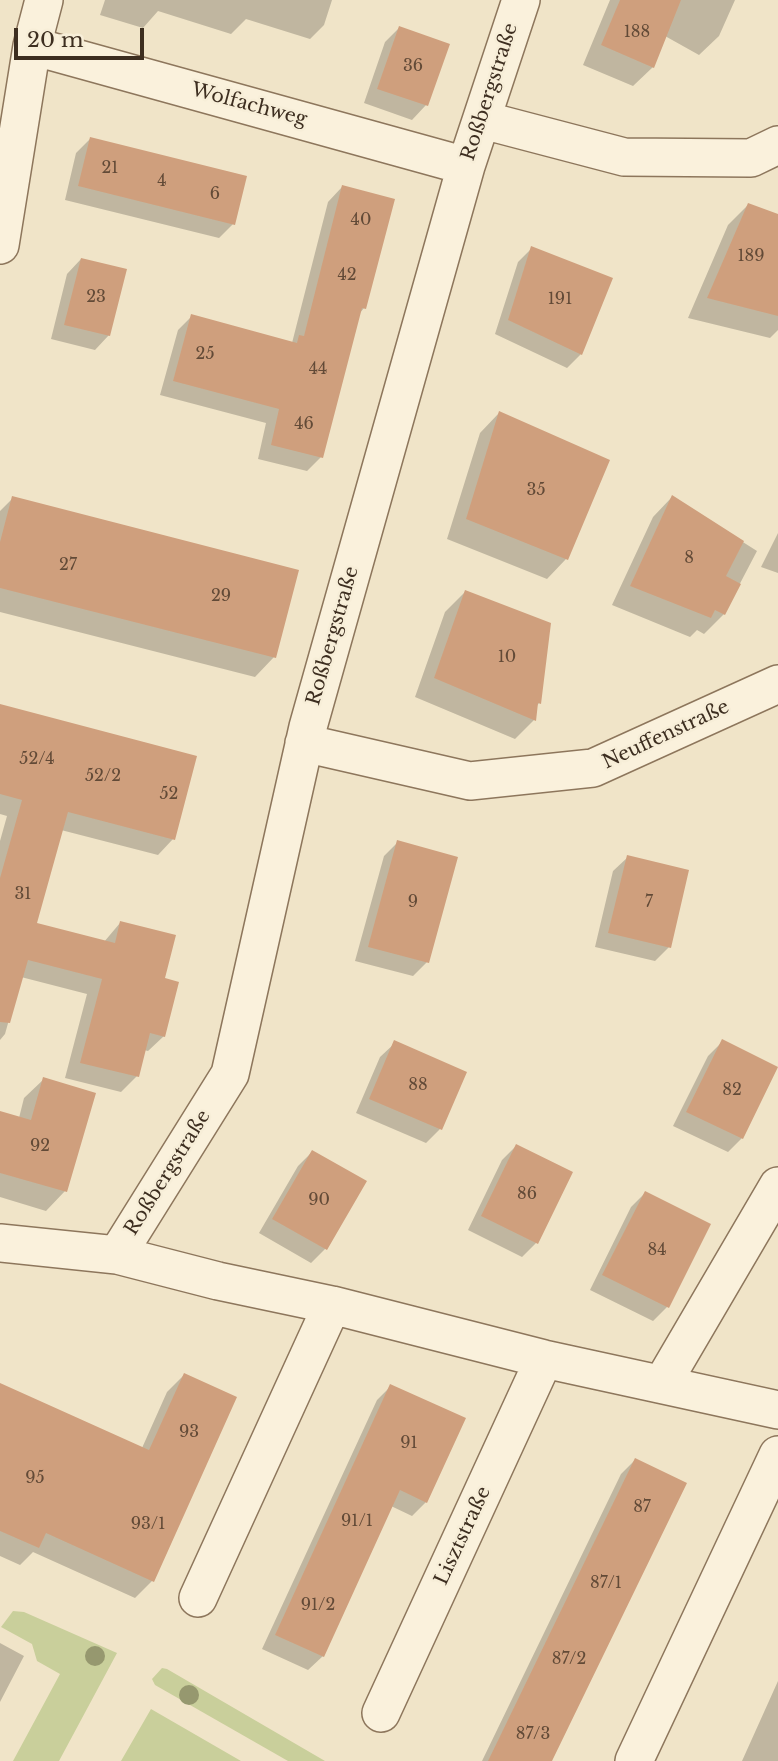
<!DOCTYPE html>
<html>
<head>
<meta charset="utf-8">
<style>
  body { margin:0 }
  #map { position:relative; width:778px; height:1761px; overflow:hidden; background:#f0e4c8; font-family:"Libre Baskerville",serif }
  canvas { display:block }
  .scale { position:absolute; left:14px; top:28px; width:130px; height:32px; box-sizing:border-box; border:4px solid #3d2e20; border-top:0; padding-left:9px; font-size:21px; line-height:24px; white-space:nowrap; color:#3d2e20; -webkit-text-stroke:5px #f7eed8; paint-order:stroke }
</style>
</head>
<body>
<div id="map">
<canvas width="778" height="1761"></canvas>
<div class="scale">20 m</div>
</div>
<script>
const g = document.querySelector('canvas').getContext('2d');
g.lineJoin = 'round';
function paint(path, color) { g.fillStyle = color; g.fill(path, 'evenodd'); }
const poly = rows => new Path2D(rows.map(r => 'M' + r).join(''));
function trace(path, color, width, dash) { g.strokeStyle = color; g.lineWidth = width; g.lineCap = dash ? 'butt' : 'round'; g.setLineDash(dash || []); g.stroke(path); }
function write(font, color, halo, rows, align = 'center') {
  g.font = font + ' "Libre Baskerville",serif'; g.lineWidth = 5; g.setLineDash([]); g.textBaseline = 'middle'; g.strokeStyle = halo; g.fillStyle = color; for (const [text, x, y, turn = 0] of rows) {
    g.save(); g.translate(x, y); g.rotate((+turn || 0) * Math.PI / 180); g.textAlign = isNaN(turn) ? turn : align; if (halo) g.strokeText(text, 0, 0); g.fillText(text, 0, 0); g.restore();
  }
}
const green = poly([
  [13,1611,24,1612,117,1653,59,1761,13,1761,60,1674,37,1661,32,1644,1,1627],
  [162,1668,167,1669,325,1761,288,1761,155,1685,152,1679],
  [151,1709,241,1761,121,1761]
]);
const shadow = poly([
  [105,0,332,0,324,25,310,39,246,19,231,34,158,11,143,28,100,15],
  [610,0,735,0,719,36,699,55,665,36,653,67,633,86,583,65],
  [399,28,426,105,412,120,364,103,385,42],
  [90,139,233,224,219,238,65,200,76,153],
  [342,187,364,308,359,314,321,457,307,471,258,459,266,423,160,395,178,330,192,316,292,343,328,202],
  [748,205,778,216,778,330,770,338,688,318,728,225],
  [532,248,581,354,567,368,495,334,518,262],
  [81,259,109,335,95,350,51,339,67,274],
  [499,413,608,461,566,559,547,579,447,539,480,433],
  [672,497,757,551,724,614,704,634,697,630,690,637,612,605,653,517],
  [13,498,274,657,255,677,0,612,0,511],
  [778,533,778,573,761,567],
  [465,592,549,625,539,703,536,707,534,720,515,739,415,697,445,612],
  [0,706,173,839,158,855,61,830,35,925,104,942,120,923,163,980,164,1036,148,1051,144,1050,137,1076,121,1092,65,1078,87,994,21,977,5,1034,0,1040,0,841,7,816,0,814],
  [398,842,427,962,413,976,355,961,384,856],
  [628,857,669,947,655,961,595,947,613,871],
  [722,1042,742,1138,728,1152,673,1126,708,1056],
  [395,1043,465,1073,440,1129,426,1143,356,1113,380,1057],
  [44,1079,65,1191,46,1211,0,1197,0,1113,19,1118,24,1098],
  [516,1146,536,1243,522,1257,468,1230,502,1160],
  [312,1152,364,1182,325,1249,311,1263,259,1233,298,1166],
  [645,1193,709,1225,667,1307,653,1321,590,1290,631,1207],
  [184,1375,152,1581,135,1598,33,1552,20,1565,0,1556,0,1384,142,1448,167,1392],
  [391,1386,426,1502,412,1516,391,1506,323,1656,308,1670,262,1649,377,1400],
  [635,1460,550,1761,482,1761,621,1474],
  [0,1643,24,1656,0,1702],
  [778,1681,778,1761,742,1761]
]);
const building = poly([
  [620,0,681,0,654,68,601,45],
  [399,26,450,44,428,106,377,89],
  [90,137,247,176,235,225,78,186],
  [342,185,395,199,366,309,362,308,323,458,271,445,279,409,173,381,191,314,297,343,299,335,304,336],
  [748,203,778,214,778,316,707,298],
  [531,246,613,278,582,355,508,320],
  [81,258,127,269,110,336,64,325],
  [499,411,610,460,568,560,466,519],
  [672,495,744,541,726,576,741,584,725,615,715,610,711,618,630,586],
  [12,496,299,570,276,658,0,588,0,542],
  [465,590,551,623,541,704,538,703,536,721,434,678],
  [0,704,197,756,175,840,68,812,37,923,115,943,120,921,176,935,165,978,179,982,165,1037,150,1033,139,1077,80,1063,102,979,28,960,10,1023,0,1022,0,878,22,800,0,794],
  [397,840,458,857,429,963,368,947],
  [627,855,689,870,671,948,608,933],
  [722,1039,778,1067,743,1139,686,1112],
  [394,1040,467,1072,442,1130,369,1099],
  [43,1077,96,1093,67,1192,0,1173,0,1111,31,1120],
  [516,1144,573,1172,538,1244,481,1216],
  [312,1150,367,1181,327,1250,272,1219],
  [645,1191,711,1224,669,1308,602,1275],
  [184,1373,237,1397,154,1582,46,1533,39,1548,0,1531,0,1383,149,1450],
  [390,1384,466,1418,427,1503,400,1490,324,1657,275,1635],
  [635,1458,687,1483,552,1761,488,1761]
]);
const minor = poly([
  [32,46,466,166],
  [483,120,624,157,751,158,778,145],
  [0,245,32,46,44,0],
  [304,743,470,781,593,768,778,684],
  [0,1243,117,1255,218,1281,332,1305,544,1359,778,1410],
  [117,1255,230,1074,308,727,466,166,521,0],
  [662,1384,778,1186],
  [198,1598,332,1305],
  [381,1713,544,1359],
  [634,1761,778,1455]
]);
const trees = [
  [95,1656],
  [189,1695]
];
const numberNames = [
  ["188",637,32],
  ["36",413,66],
  ["21",110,168],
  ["4",162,181],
  ["6",215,194],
  ["40",361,220],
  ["189",751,256],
  ["42",347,275],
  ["23",96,297],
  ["191",560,299],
  ["25",205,354],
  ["44",318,369],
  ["46",304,424],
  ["35",536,490],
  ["8",689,558],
  ["27",68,565],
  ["29",221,596],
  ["10",507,657],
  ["52/4",37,759],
  ["52/2",103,776],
  ["52",169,794],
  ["31",23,894],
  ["9",413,902],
  ["7",649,902],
  ["88",418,1085],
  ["82",732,1090],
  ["92",40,1146],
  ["86",527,1194],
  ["90",319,1200],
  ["84",657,1250],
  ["93",189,1432],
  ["91",409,1443],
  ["95",35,1478],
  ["87",642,1507],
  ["91/1",357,1521],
  ["93/1",148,1524],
  ["87/1",606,1583],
  ["91/2",318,1605],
  ["87/2",569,1659],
  ["87/3",533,1734]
];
const streetNames = [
  ["Roßbergstraße",490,92,-72],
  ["Wolfachweg",249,105,15],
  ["Roßbergstraße",333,636,-74],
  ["Neuffenstraße",666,735,-25],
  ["Roßbergstraße",168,1173,-58],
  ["Lisztstraße",463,1536,-65]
];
paint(green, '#c9cf9b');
paint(shadow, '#0003');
paint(building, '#cf9f7d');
trace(minor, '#8d765c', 40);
trace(minor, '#faf1dc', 37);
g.fillStyle = '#96986f';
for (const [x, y] of trees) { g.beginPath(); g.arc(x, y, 10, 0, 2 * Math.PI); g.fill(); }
write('16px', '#624a37', null, numberNames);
write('19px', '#3d2e20', '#f7eed8', streetNames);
</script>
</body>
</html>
